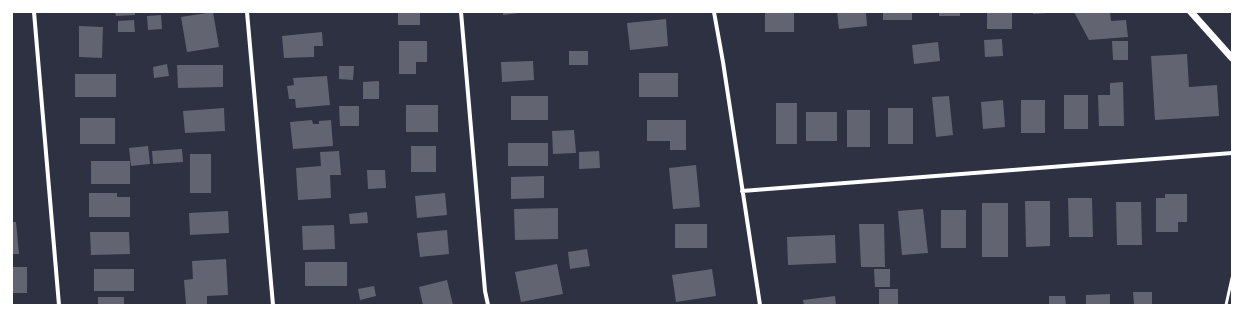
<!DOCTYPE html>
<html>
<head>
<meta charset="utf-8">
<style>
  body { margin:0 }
  #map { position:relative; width:1244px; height:317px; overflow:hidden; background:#2d3142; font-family:Rubik,sans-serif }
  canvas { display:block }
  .frame { position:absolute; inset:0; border:13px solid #fff; pointer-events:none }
</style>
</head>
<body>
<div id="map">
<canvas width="1244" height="317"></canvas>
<div class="frame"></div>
</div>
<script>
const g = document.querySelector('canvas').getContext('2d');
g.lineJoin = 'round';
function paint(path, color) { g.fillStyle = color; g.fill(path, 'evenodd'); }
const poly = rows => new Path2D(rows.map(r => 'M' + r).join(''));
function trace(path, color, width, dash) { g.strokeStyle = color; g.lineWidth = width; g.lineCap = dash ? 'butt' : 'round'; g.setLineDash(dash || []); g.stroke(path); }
const building = poly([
  [115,12,135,12,135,15,116,16],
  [213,12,219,47,187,52,181,17],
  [398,12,420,12,420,25,398,25],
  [503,12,519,12,519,13,503,15],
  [765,12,794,12,794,32,765,32],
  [837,12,866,12,867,26,839,29],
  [883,12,912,12,912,20,883,20],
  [939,12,960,12,960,16,939,16],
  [987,12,1012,12,1012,29,987,29],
  [1033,12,1047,12,1047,13,1033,14],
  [1074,12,1110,12,1111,21,1126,20,1128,37,1089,40],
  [161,15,162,29,148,30,147,16],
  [666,19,668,46,630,50,627,23],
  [134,20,135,32,118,32,118,21],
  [79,26,103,27,102,58,79,57],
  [322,32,323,46,314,46,314,57,284,58,282,36],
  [1002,39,1003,56,985,57,984,40],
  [399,41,427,41,427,62,416,62,416,74,399,74],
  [1112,41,1128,41,1128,60,1113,60],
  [938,42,940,61,914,64,912,45],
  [569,51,588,51,588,65,569,65],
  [1187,54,1189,87,1217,85,1219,116,1155,120,1151,56],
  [533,61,534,80,502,82,501,62],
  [167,64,169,76,154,78,153,67],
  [177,65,223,65,223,87,178,88],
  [339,66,354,66,353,80,339,79],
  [639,73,678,73,678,97,639,97],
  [75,74,116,74,116,97,75,97],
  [327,76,330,105,296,108,295,99,289,99,287,86,294,85,293,78],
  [379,81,379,99,363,99,363,82],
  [1123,82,1124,126,1099,126,1098,95,1110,95,1110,83],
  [1064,95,1088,95,1088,129,1064,129],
  [511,96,548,96,548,120,511,120],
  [949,96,953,135,936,137,932,97],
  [1003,100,1005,127,983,129,981,102],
  [1021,100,1045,100,1045,133,1021,133],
  [776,103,797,103,797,144,776,144],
  [406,105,438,105,438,132,406,132],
  [339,106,359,106,359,126,340,126],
  [224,108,225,131,185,133,183,111],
  [888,108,913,108,913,144,888,144],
  [847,110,870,110,870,147,847,147],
  [806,112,837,112,837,141,806,141],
  [80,118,115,118,115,144,80,144],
  [312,120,313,124,319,124,319,121,331,120,333,146,293,149,290,122],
  [647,120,686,120,686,150,670,150,670,141,647,141],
  [574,130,576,153,553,154,552,131],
  [508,143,548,143,548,166,508,166],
  [148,146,150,164,131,166,129,148],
  [411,146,436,146,436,172,411,172],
  [182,149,183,162,153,164,152,151],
  [339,151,341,175,330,175,331,198,298,200,296,168,321,166,320,152],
  [599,151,600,168,579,169,579,152],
  [190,154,211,154,211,193,190,193],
  [91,161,130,161,130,184,91,184],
  [696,165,700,207,673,209,669,168],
  [367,170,385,170,386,188,368,189],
  [544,176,544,198,511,199,511,177],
  [89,193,117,193,117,197,130,197,130,217,89,217],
  [445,193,447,215,417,218,415,196],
  [1165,194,1187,194,1187,222,1178,222,1178,232,1156,232,1156,198,1165,198],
  [1068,198,1092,198,1093,237,1069,237],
  [1025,201,1050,201,1050,246,1026,247],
  [1116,202,1141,202,1142,245,1117,245],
  [982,203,1008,203,1008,257,982,257],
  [558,208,558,239,515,240,514,209],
  [923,209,928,253,902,255,898,211],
  [941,210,966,210,966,248,941,248],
  [228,211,229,233,190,235,189,213],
  [367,212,368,223,350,224,349,214],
  [12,222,16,222,19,254,12,254],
  [675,224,707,224,707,248,675,248],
  [859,224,884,224,885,267,861,267],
  [334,225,335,249,303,250,302,226],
  [447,230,449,254,420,257,417,233],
  [90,232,129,232,130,254,91,255],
  [835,235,836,263,788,265,787,237],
  [587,249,590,266,570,269,568,252],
  [226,259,228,295,207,296,207,305,186,305,184,280,193,279,192,261],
  [305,262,347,262,347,286,305,286],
  [557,264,563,294,521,302,515,272],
  [12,267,27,267,27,293,12,293],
  [94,269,134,269,134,291,94,291],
  [712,269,716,296,676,302,672,275],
  [874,269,890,269,890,287,875,287],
  [447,280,453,305,423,305,419,287],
  [374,286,376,296,360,300,358,289],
  [879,289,898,289,898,305,879,305],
  [1133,292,1152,292,1152,305,1134,305],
  [1110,294,1110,305,1086,305,1086,295],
  [835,296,836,305,804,305,803,300],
  [1049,296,1065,296,1066,305,1049,305],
  [98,297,124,297,124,305,98,305]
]);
const service = poly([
  [1226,305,1232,278]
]);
const minor = poly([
  [34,12,59,305],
  [247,12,273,305],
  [461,12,485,291,488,305],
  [714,12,723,62,760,305],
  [742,191,1232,153]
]);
const tertiary = poly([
  [1191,12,1232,58]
]);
paint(building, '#626471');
trace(service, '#fff', 3);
trace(minor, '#fff', 4);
trace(tertiary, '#fff', 7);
</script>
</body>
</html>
